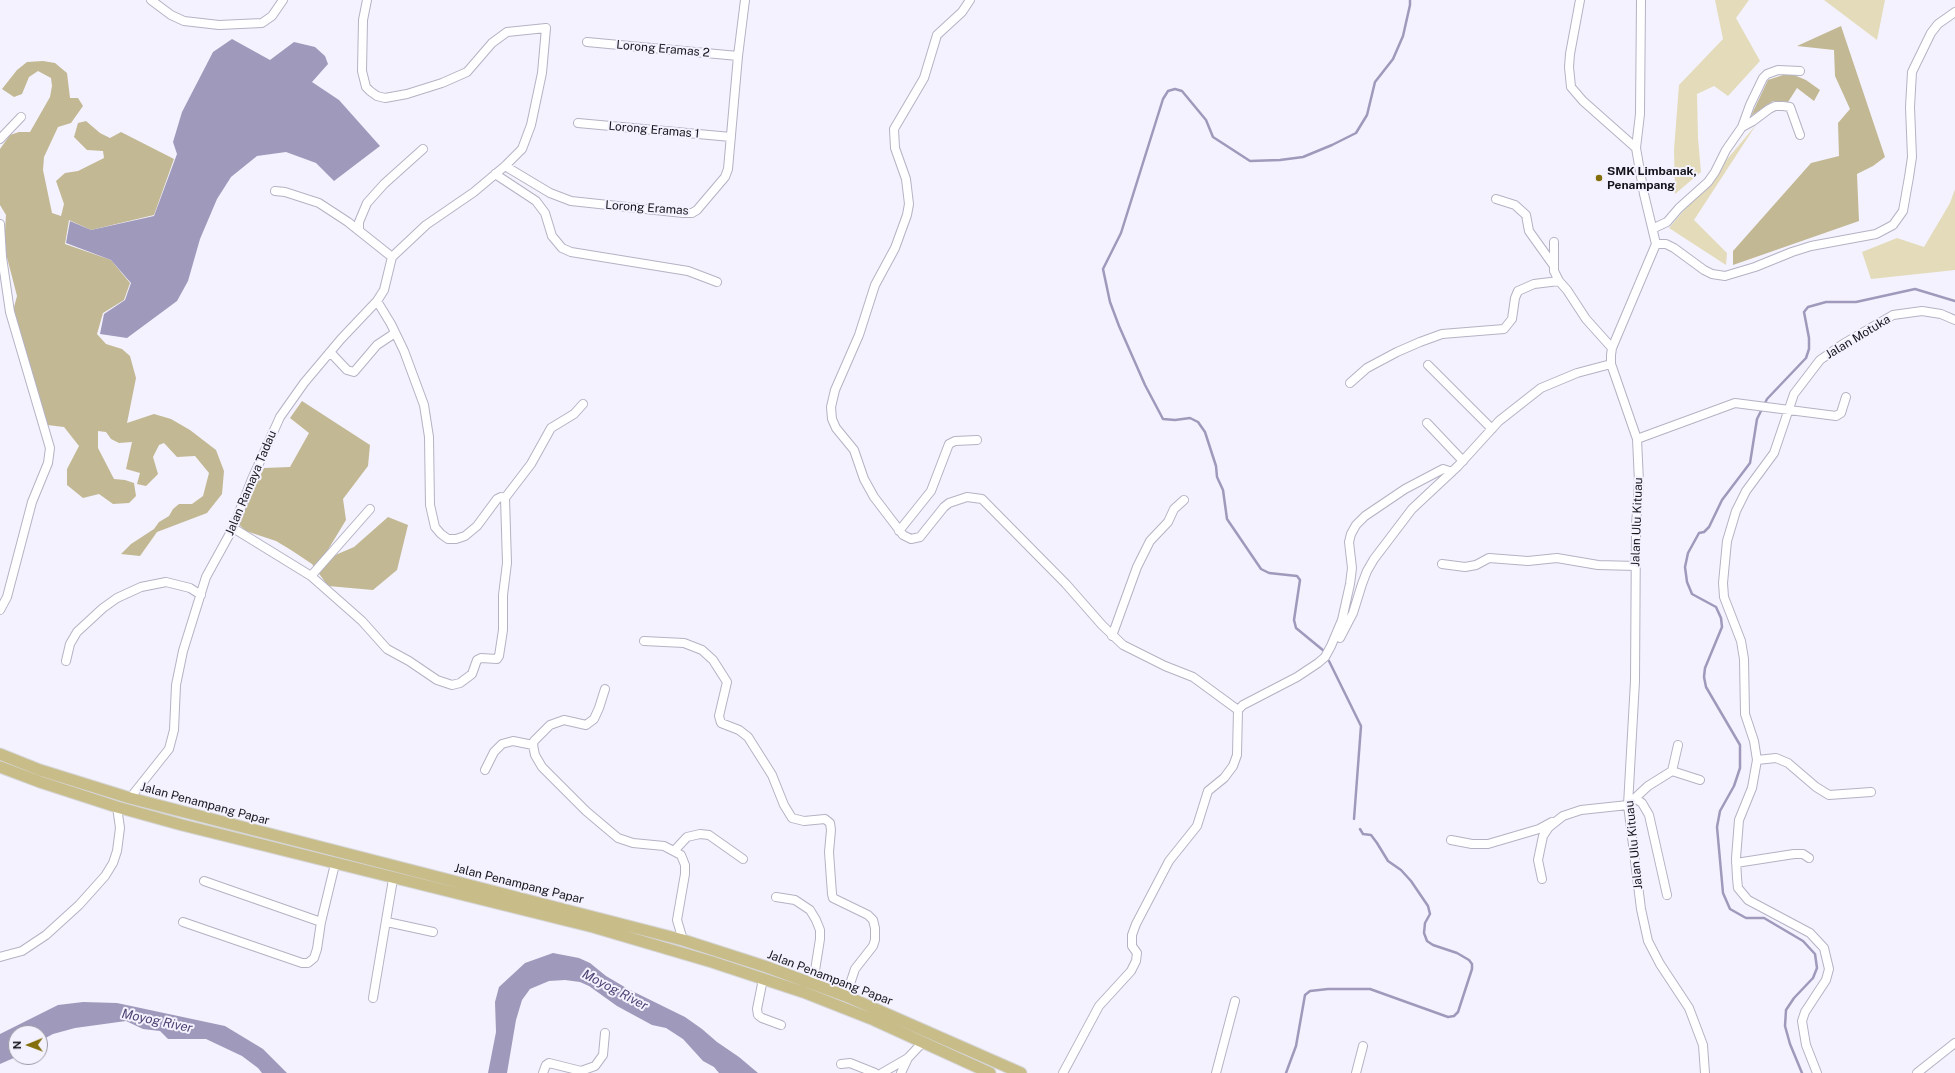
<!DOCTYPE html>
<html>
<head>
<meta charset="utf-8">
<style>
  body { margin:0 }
  #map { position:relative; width:1955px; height:1073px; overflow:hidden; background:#f4f2fe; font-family:"Public Sans",sans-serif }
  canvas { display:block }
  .north { position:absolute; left:8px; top:1025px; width:40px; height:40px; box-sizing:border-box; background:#f4f2fe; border:1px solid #9b9aa4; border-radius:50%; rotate:269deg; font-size:11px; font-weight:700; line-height:16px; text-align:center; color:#16151c }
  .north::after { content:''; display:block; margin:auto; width:14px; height:18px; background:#836e0b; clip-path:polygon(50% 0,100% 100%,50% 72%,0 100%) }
</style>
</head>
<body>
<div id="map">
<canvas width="1955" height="1073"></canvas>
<div class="north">N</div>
</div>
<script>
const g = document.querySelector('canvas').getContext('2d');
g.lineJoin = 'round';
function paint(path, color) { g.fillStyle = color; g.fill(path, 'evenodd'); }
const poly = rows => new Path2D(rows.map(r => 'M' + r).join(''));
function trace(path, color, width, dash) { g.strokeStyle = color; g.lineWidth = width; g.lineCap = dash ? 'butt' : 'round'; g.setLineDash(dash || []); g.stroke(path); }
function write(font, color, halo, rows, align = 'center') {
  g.font = font + ' "Public Sans",sans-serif'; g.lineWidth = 4; g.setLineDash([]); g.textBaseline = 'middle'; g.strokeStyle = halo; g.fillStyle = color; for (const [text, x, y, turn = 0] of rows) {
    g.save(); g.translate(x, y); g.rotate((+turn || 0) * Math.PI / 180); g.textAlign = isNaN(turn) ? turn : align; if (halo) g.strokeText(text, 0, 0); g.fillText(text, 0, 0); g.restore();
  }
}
const green = poly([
  [1715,0,1749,0,1736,18,1760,61,1728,96,1714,86,1697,94,1698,138,1701,172,1675,194,1674,150,1679,85,1723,39],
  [1824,0,1885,0,1877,40],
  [1756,125,1694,220,1727,253,1726,265,1669,228],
  [1955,189,1955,270,1871,279,1862,252,1897,238,1924,247,1950,203]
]);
const forest = poly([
  [1841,26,1885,157,1873,166,1857,174,1859,221,1733,265,1733,251,1811,163,1839,156,1838,123,1850,109,1835,76,1834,50,1797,46],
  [43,61,55,63,67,73,70,98,78,98,83,106,71,123,58,127,44,157,43,170,52,213,61,216,64,204,56,181,65,173,78,171,104,158,103,151,87,150,74,137,78,123,86,121,100,133,110,138,121,132,174,159,154,215,91,230,69,220,65,244,111,260,130,283,124,300,103,313,97,334,106,344,122,349,130,356,136,378,127,423,154,414,171,419,190,430,216,450,224,471,222,494,207,513,157,532,140,556,121,554,131,544,154,529,159,522,169,516,173,509,179,504,192,504,203,496,209,473,195,456,177,457,164,443,159,445,153,457,158,474,146,486,137,484,140,473,126,469,132,442,119,443,111,439,106,432,98,431,98,448,114,479,125,480,134,483,136,496,129,503,113,504,99,494,83,498,67,485,67,469,79,446,64,427,47,425,13,311,17,296,4,246,6,215,0,205,0,149,10,135,19,132,30,132,50,97,52,86,51,78,38,71,29,77,22,94,14,97,2,89,17,70,27,62],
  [1789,73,1806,80,1820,90,1814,101,1797,88,1788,102,1773,101,1751,116,1768,80],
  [302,401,370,445,368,466,343,499,346,520,326,553,333,556,354,547,388,517,408,525,397,570,373,590,328,586,312,564,291,550,276,541,246,531,237,523,264,468,290,467,309,433,290,418]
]);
const water = poly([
  [232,39,270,60,294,42,315,47,325,56,328,64,312,82,339,100,380,146,334,181,316,163,286,152,257,156,231,177,217,199,200,239,188,281,177,301,127,338,100,334,104,314,125,300,131,283,111,260,66,243,70,221,91,230,154,216,177,154,173,142,182,112,213,52],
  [553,953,579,958,590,963,606,976,628,989,685,1017,702,1029,717,1042,739,1057,758,1073,719,1073,714,1067,703,1061,683,1039,666,1028,652,1025,617,1006,589,986,580,982,565,980,549,981,530,989,522,1000,516,1020,507,1073,488,1073,496,1032,495,1002,499,987,525,963],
  [83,1002,117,1003,225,1026,263,1049,287,1073,262,1073,258,1068,242,1056,206,1039,168,1039,160,1031,143,1029,126,1021,75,1028,53,1034,40,1041,40,1033,16,1033,16,1057,0,1064,0,1034,58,1005]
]);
const stream = poly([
  [1324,651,1296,628,1294,620,1300,580,1297,576,1269,573,1261,569,1227,519,1223,490,1217,477,1216,466,1205,432,1198,422,1190,418,1175,420,1163,419,1145,385,1119,326,1110,302,1103,269,1121,233,1163,99,1168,91,1175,89,1182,91,1206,120,1213,137,1250,161,1280,160,1303,157,1332,145,1356,133,1367,115,1375,82,1393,59,1403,36,1410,5,1410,0],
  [1329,661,1361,726,1354,819],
  [1286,1073,1296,1046,1305,995,1310,991,1328,989,1370,989,1448,1017,1454,1016,1458,1012,1472,969,1472,964,1469,960,1457,953,1433,945,1427,941,1424,933,1425,923,1430,914,1428,906,1411,881,1401,870,1388,861,1377,843,1371,835,1363,834,1360,829],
  [1802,1073,1790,1044,1785,1026,1786,1010,1794,998,1813,978,1817,968,1815,954,1803,941,1764,918,1746,918,1730,909,1723,893,1717,827,1720,811,1734,786,1740,768,1740,745,1706,687,1704,677,1705,668,1722,627,1721,618,1716,607,1692,594,1687,582,1685,567,1688,553,1699,533,1704,532,1709,527,1722,500,1750,463,1757,419,1767,399,1806,358,1809,349,1809,338,1804,312,1808,307,1826,302,1856,302,1915,289,1955,301]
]);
const minor = poly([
  [151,0,171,15,184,21,219,25,262,23,272,16,283,0],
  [970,0,962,12,937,35,924,78,894,129,895,148,906,179,909,204,907,215,895,248,875,285,859,335,835,390,831,407,832,419,836,428,854,450,864,479,874,497,903,535,911,539,920,537,944,507,949,503,967,497,982,499,1066,584,1102,625,1123,645,1165,666,1193,677,1238,710],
  [1580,0,1570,54,1569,67,1571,87,1583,101,1636,148,1644,194,1656,244,1612,348,1611,355,1611,364,1637,439,1639,482,1636,525,1635,681,1628,805,1641,909,1648,941,1660,964,1689,1008,1703,1045,1705,1073],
  [587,42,738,56],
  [578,123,731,137],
  [1742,127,1753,121,1769,109,1775,106,1783,106,1790,107,1800,135],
  [0,139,21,117],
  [1636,148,1640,114,1641,0],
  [505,166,550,193,571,201,683,213,692,213,697,210,725,177,728,169,738,56,745,0],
  [495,174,536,201,545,213,552,236,562,248,571,252,688,271,717,282],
  [275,191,285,192,319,203,348,222,392,257],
  [1496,199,1515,205,1526,215,1529,231,1554,266],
  [0,224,2,257,10,312,50,448,48,463,32,502,7,597,0,610],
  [1654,228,1667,222,1679,208,1708,182,1715,172,1726,150,1742,127,1750,105,1763,78,1767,74,1778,70,1800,71],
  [359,230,359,222,367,203,384,184,423,149],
  [1554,242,1554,271,1559,281,1567,290,1586,319,1612,348],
  [1656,244,1666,244,1674,248,1704,270,1712,274,1725,276,1755,267,1792,252,1811,246,1876,234,1893,225,1903,211,1909,177,1912,157,1910,107,1912,72,1931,33,1938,24,1955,12],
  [330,352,347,370,354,372,377,345,395,333],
  [1428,365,1492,429],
  [1350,383,1367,368,1397,352,1420,342,1442,334,1504,329,1512,319,1515,298,1518,291,1534,284,1559,281],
  [1427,423,1463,461],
  [1637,439,1735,403,1836,416,1841,413,1846,397],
  [505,498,531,464,551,428,574,414,583,404],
  [233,528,311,576,362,621,387,649,409,661,437,680,452,685,460,683,472,674,477,660,481,658,497,659,499,656,503,630,503,595,507,563,505,498,501,497,497,499,477,526,465,536,456,539,448,539,441,534,435,527,430,505,429,437,424,405,404,351,391,324,377,301],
  [899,531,931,491,949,444,955,441,977,440],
  [1442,564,1465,567,1476,565,1489,558,1528,561,1557,558,1598,565,1636,566],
  [311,576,370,509],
  [1112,636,1137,567,1150,541,1168,522,1174,509,1184,500],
  [1340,638,1353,613,1362,584,1367,571,1374,559,1412,509,1458,466,1499,421,1541,388,1577,373,1611,364],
  [644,641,684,643,702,650,713,660,727,682,719,716,721,723,739,730,748,737,772,775,784,805,792,818,804,821,825,819,830,823,831,830,829,852,832,894,833,898,868,915,873,920,875,928,875,940,873,946,855,969,846,996],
  [66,661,70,644,77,632,103,608,117,598,141,587,166,582,190,588,201,595],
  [605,689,599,708,594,719,586,725,564,720,550,725,534,741,533,745,535,755,542,767,586,811,618,838,633,843,664,846,681,855,685,865,685,874,677,920,683,940],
  [1757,760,1776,758,1788,763,1816,787,1829,795,1871,792],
  [485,770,494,752,502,744,513,741,533,745],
  [1672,771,1678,745],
  [130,798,169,749,174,730,176,685,183,651,206,577,233,528,252,479,280,417,304,383,341,339,377,301,384,290,392,257,426,225,474,192,505,166,522,149,531,125,542,73,546,28,507,32,492,43,467,72,442,83,407,94,385,98,377,96,370,91,366,87,362,71,363,20,367,0],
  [1636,799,1642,803,1649,815,1667,895],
  [1633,800,1648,786,1672,771,1700,780],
  [1451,840,1472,844,1488,844,1539,829,1552,822],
  [674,851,687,837,700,834,709,835,743,859],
  [1736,863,1794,854,1803,854,1809,858],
  [1542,879,1538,860,1543,836,1549,827,1563,816,1581,810,1628,805],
  [204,881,321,922,335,864],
  [776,897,795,900,810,910,816,920,820,930,820,939,813,983],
  [183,922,302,963,308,963,314,958,317,949,321,922],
  [387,922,433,932],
  [0,957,22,951,46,935,79,905,105,876,113,863,117,851,120,828,117,807],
  [763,979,757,1009,758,1015,762,1018,781,1025],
  [373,998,393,879],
  [841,1064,850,1063,875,1073],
  [543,1073,546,1065,549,1063,581,1071,595,1066,603,1055,605,1033],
  [882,1073,908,1058,923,1042],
  [901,1073,908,1058],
  [1063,1073,1099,1006,1131,971,1136,961,1137,953,1132,946,1132,935,1136,924,1169,861,1197,826,1208,791,1224,778,1233,766,1237,755,1238,710,1243,705,1297,677,1318,663,1325,657,1331,646,1342,620,1350,584,1352,568,1349,542,1351,534,1356,525,1365,516,1405,489,1443,469,1452,472],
  [1216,1073,1235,1001],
  [1356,1073,1363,1046],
  [1817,1073,1806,1045,1802,1021,1805,1012,1826,980,1829,969,1824,948,1810,933,1748,900,1738,888,1737,878,1736,858,1739,820,1752,788,1757,760,1754,741,1745,714,1744,659,1741,641,1724,597,1723,583,1727,541,1736,511,1746,491,1774,453,1794,394,1820,360,1843,344,1893,315,1922,311,1941,314,1955,320],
  [1917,1073,1955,1043]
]);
const major = poly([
  [0,754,40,770,130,798,683,940,767,967,846,996,1021,1073],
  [0,767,40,782,117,807,182,825,593,927,712,962,803,992,874,1020,990,1073]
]);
const markers = [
  [1599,178,4,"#836e0b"]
];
const streetNames = [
  ["Lorong Eramas 2",663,49,5],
  ["Lorong Eramas 1",654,130,5],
  ["Lorong Eramas",647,208,4],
  ["Jalan Motuka",1858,337,-31],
  ["Jalan Ramaya Tadau",251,483,-67],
  ["Jalan Ulu Kituau",1637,522,-88],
  ["Jalan Penampang Papar",205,804,15],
  ["Jalan Ulu Kituau",1634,845,-96],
  ["Jalan Penampang Papar",519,884,14],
  ["Jalan Penampang Papar",830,978,21]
];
const poiNames = [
  ["SMK Limbanak,",1607,171],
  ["Penampang",1607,185]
];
const waterNames = [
  ["Moyog River",615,990,28],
  ["Moyog River",157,1021,12]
];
paint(green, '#e3dbb9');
paint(forest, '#c2b894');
paint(water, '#9f99bb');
trace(stream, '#9f99bb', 2.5);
trace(minor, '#b5b2c4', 10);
trace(major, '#d5d5d6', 13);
trace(minor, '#fff', 8);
trace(major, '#c8bc89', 11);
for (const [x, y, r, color] of markers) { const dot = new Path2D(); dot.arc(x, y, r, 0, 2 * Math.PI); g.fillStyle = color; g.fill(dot); trace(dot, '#f4f2fe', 1.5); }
write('12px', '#16151c', '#f4f2fe', streetNames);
write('bold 12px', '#16151c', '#f4f2fe', poiNames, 'left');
write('italic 13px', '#4f4374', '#f4f2fe', waterNames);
</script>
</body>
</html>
